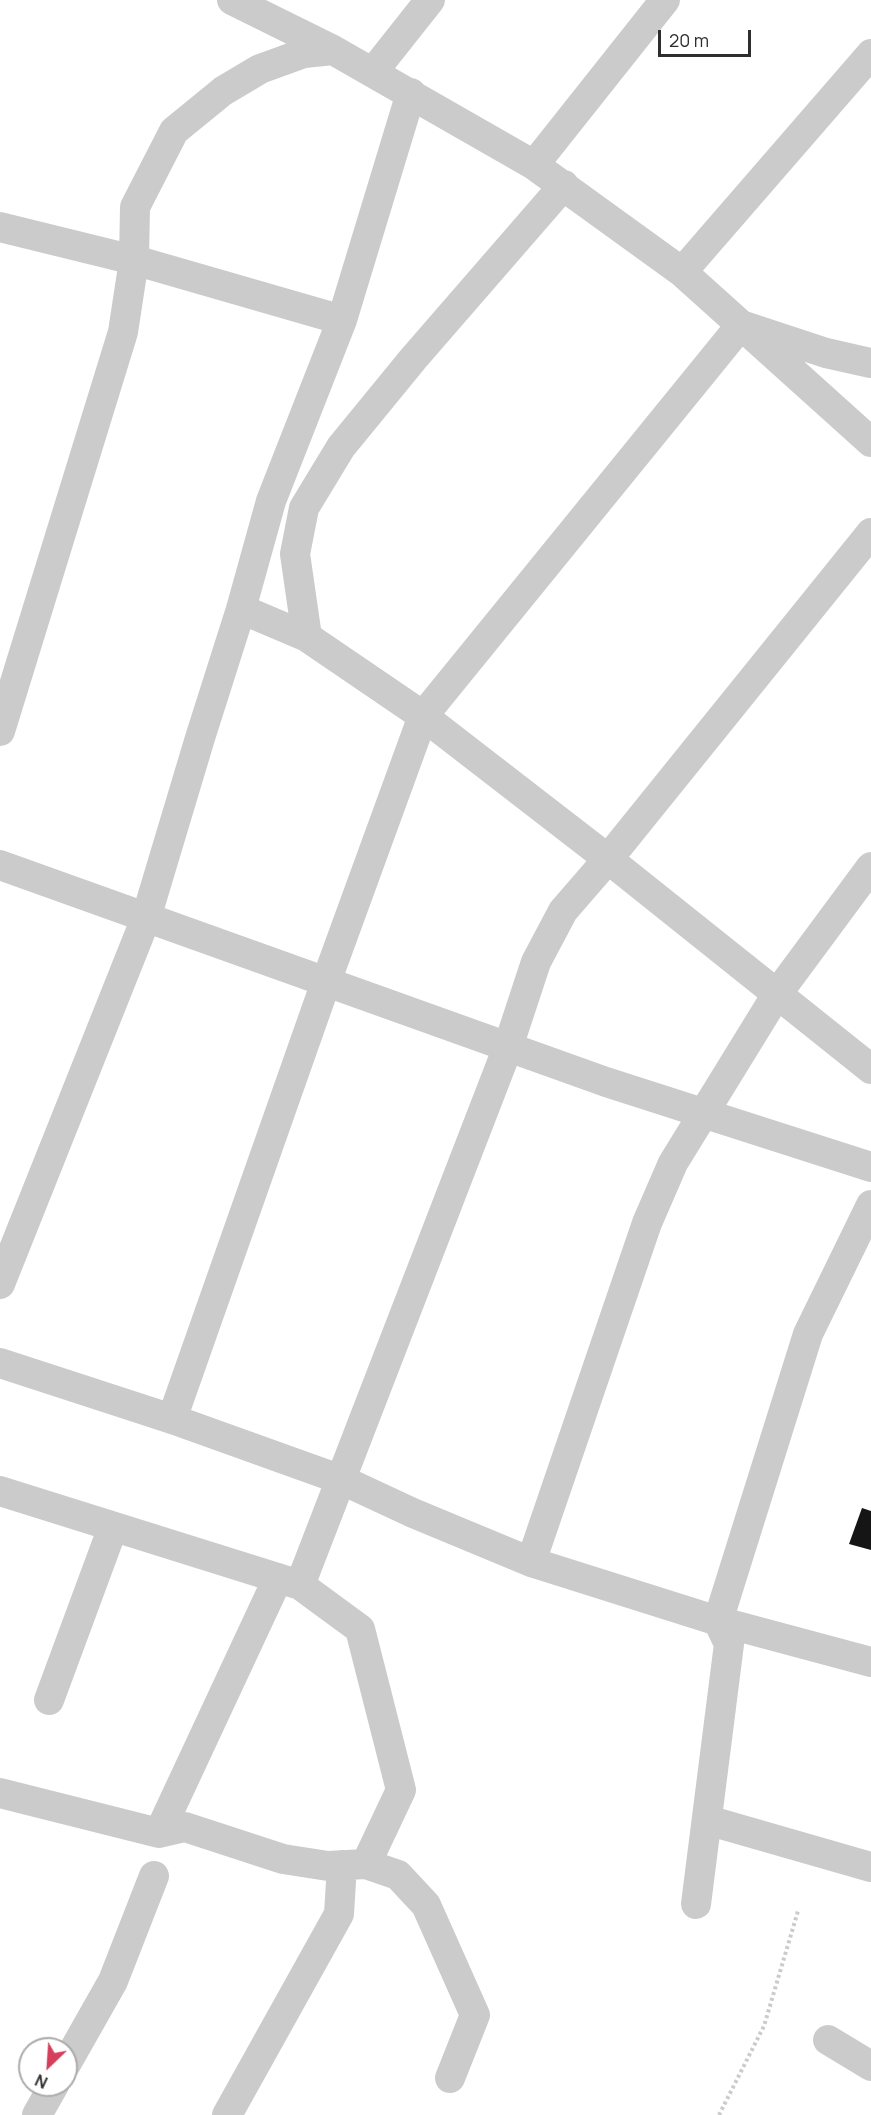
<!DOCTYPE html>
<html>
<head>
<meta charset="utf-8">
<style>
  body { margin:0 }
  #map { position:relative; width:871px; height:2115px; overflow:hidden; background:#fff; font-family:Manrope,sans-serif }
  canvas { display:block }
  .north { position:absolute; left:18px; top:2037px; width:60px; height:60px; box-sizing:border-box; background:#fff; border:2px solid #ababab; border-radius:50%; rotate:205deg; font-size:16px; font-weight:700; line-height:24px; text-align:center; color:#2e2e2e }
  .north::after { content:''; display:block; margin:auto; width:21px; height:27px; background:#d63f5c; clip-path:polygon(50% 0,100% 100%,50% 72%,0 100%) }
  .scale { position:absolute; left:658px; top:30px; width:93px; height:27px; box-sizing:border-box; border:3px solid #2e2e2e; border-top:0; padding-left:8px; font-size:18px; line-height:21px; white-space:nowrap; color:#2e2e2e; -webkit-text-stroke:4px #fff; paint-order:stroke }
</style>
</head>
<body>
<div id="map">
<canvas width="871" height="2115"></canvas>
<div class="north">N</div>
<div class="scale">20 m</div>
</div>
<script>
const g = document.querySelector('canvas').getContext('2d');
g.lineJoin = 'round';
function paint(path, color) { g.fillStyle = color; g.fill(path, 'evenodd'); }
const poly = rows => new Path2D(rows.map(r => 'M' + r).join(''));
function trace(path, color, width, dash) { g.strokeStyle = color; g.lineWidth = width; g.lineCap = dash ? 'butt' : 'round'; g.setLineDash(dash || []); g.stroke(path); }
const building = poly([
  [862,1508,871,1511,871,1550,849,1544]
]);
const path = poly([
  [719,2115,764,2026,798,1911]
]);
const minor = poly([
  [232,0,333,50],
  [373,72,430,0],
  [534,165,665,0],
  [0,227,134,260,342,320,271,501,241,609],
  [682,272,871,54],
  [342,320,411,93],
  [307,637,423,716,608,859,871,1069],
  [0,731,123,332,134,260,135,207,174,131,223,91,260,69,304,53,333,50,534,165,682,272,741,325,826,353,871,363],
  [0,865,606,1082,871,1167],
  [0,1284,146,918,200,738,241,609,307,637,295,554,304,508,341,447,413,359,564,185],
  [0,1363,172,1419,342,1480,413,1513,531,1562,718,1621,871,1662],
  [172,1419,326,982,423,716,741,325,871,442],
  [0,1491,300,1585,360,1629,401,1790,366,1864],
  [531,1562,647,1223,673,1163,777,994,871,867],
  [300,1585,508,1047,536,962,563,911,608,859,871,533],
  [49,1700,113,1527],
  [0,1793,159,1833,185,1827,283,1859,328,1866,366,1864,398,1875,426,1905,475,2015,450,2078],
  [707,1820,871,1867],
  [159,1833,278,1578],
  [696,1904,729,1644,718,1621,808,1334,871,1205],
  [828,2040,871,2066],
  [66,2064,113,1981,154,1876],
  [37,2115,54,2085],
  [227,2115,339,1914,342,1865]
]);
paint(building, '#151515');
trace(path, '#cbcbcb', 4, [3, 3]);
trace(minor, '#cbcbcb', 30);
</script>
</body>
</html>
